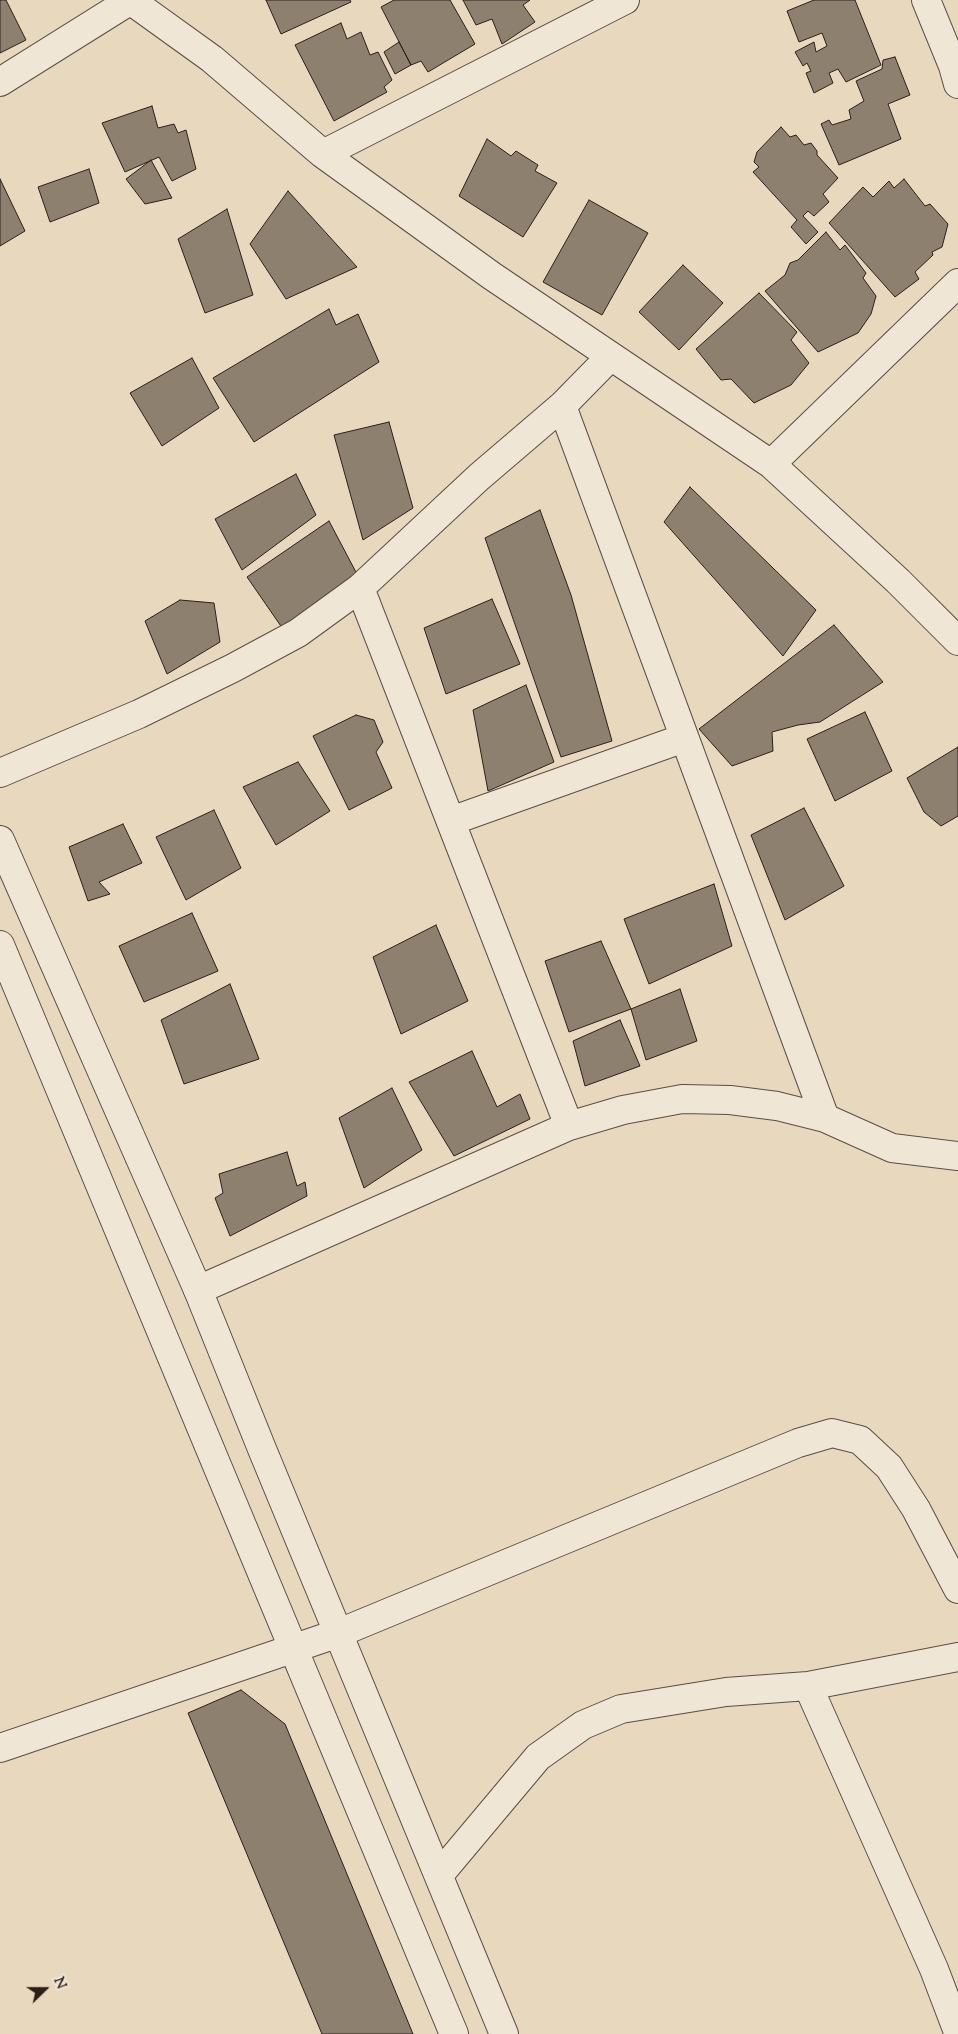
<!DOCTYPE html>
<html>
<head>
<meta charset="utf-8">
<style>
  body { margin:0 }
  #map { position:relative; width:958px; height:2034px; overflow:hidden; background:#e8d9be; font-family:"Sorts Mill Goudy",serif }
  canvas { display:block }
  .north { position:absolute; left:20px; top:1964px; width:50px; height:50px; -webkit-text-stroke:4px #f0e6d5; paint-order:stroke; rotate:68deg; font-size:14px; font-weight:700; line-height:20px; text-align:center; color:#2c1f1a }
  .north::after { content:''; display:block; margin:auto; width:18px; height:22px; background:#2c1f1a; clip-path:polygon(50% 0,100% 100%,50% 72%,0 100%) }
</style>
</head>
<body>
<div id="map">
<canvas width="958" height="2034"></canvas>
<div class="north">N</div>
</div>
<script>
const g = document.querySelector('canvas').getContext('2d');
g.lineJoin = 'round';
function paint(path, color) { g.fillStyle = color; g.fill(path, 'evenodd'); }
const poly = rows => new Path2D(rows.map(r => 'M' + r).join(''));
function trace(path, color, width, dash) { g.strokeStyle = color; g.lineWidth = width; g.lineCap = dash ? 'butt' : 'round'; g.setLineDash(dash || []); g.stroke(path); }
const building = poly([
  [0,0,6,0,26,40,0,53,0,0],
  [266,0,350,0,351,2,281,34,266,0],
  [394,0,450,0,475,44,428,72,421,61,411,65,381,7,394,0],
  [463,0,530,0,523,5,535,22,502,44,492,19,476,25,463,0],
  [814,0,855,0,881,65,846,82,838,69,829,73,833,83,814,93,806,73,811,71,807,63,803,66,795,52,814,42,816,52,827,46,822,33,799,42,787,11,814,0],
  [341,23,347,39,361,32,370,55,378,52,392,80,384,87,387,92,334,121,295,45,341,23],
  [399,42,411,65,395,74,384,52,399,42],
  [895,57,910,95,888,104,901,139,839,165,821,124,829,120,832,125,851,119,849,110,864,101,856,81,882,69,883,60,895,57],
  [152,106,158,128,174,124,178,133,186,130,196,169,172,181,159,157,125,172,102,123,152,106],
  [781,127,790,137,796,135,804,145,811,143,817,151,817,155,838,178,823,194,829,202,814,216,808,211,803,216,818,232,806,244,791,227,797,220,753,172,759,167,754,162,757,152,781,127],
  [487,139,511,156,516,151,538,165,535,171,557,183,523,237,459,196,487,139],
  [151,160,172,198,145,204,126,179,151,160],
  [89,169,99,203,50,222,38,187,89,169],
  [0,179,25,231,0,246,0,179],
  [904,179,925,206,930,204,948,224,942,247,932,252,933,255,915,272,919,279,895,297,829,223,863,187,873,197,889,181,894,188,904,179],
  [288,191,357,267,286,299,250,244,288,191],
  [589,200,648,233,602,315,543,282,589,200],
  [227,209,253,295,205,313,178,239,227,209],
  [826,232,840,250,845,245,866,273,863,278,876,296,871,314,858,333,818,352,765,291,785,275,790,263,798,260,826,232],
  [683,265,723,303,679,350,639,312,683,265],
  [759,293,797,332,791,340,809,363,791,385,754,403,731,379,721,380,696,349,759,293],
  [329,309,336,325,358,314,379,362,254,442,213,378,329,309],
  [192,358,219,408,162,446,130,393,192,358],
  [389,422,413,508,363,540,334,435,389,422],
  [296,474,316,515,242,570,215,519,296,474],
  [690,487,816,610,783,656,664,522,690,487],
  [540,510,571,595,612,741,561,757,485,538,540,510],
  [329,521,358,576,285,632,247,577,329,521],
  [492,599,520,664,446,694,424,628,492,599],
  [180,600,214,603,220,642,167,674,145,621,180,600],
  [834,625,883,682,820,722,798,725,772,732,773,751,732,766,699,729,834,625],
  [526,685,554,762,488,791,473,710,526,685],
  [865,712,892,771,835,801,807,739,865,712],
  [356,715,374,720,383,742,376,752,392,788,349,810,313,736,356,715],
  [958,747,958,816,941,826,924,812,907,778,958,747],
  [298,762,330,811,276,845,243,787,298,762],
  [804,808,844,886,785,920,751,835,804,808],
  [214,810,241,868,186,900,156,837,214,810],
  [123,824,142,863,99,882,110,894,88,901,69,847,123,824],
  [714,884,732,946,649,984,624,919,714,884],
  [192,913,218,971,144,1002,119,946,192,913],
  [436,925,468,1001,401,1034,373,957,436,925],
  [601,941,631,1009,569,1032,545,961,601,941],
  [230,984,259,1059,184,1084,161,1020,230,984],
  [680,989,697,1041,646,1060,631,1009,680,989],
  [620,1020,640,1066,585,1086,573,1041,620,1020],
  [472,1051,497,1107,520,1094,530,1119,454,1156,409,1082,472,1051],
  [392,1088,422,1150,364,1188,339,1118,392,1088],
  [287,1152,297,1186,305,1182,307,1196,230,1236,215,1198,223,1193,219,1174,287,1152],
  [241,1690,285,1724,413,2034,322,2034,188,1713,241,1690]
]);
const minor = poly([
  [130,0,212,59,323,154,492,276,771,464],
  [926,0,953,66,958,84],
  [0,82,131,0],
  [323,154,625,0],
  [958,283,771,464,898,581,958,641],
  [562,406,825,1118],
  [360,588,569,1126],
  [0,773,139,714,233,668,298,633,360,588,479,477,562,406,610,357],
  [451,821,684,738],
  [198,1290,569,1126,623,1110,682,1099,730,1100,777,1106,825,1118,892,1148,958,1156],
  [808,1686,934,1969,958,2032],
  [0,1748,339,1633,798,1443,832,1433,860,1440,889,1467,916,1509,958,1589],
  [439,1875,538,1757,583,1725,621,1709,726,1692,808,1686,958,1657]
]);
const tertiary = poly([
  [0,840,198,1290,262,1449,504,2034],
  [0,945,454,2034]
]);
paint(building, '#8e806f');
trace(building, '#2c1f1a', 1);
trace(minor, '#5b4e43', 30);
trace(tertiary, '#5b4e43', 30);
trace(minor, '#f0e6d5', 28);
trace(tertiary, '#f0e6d5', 28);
</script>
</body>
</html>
